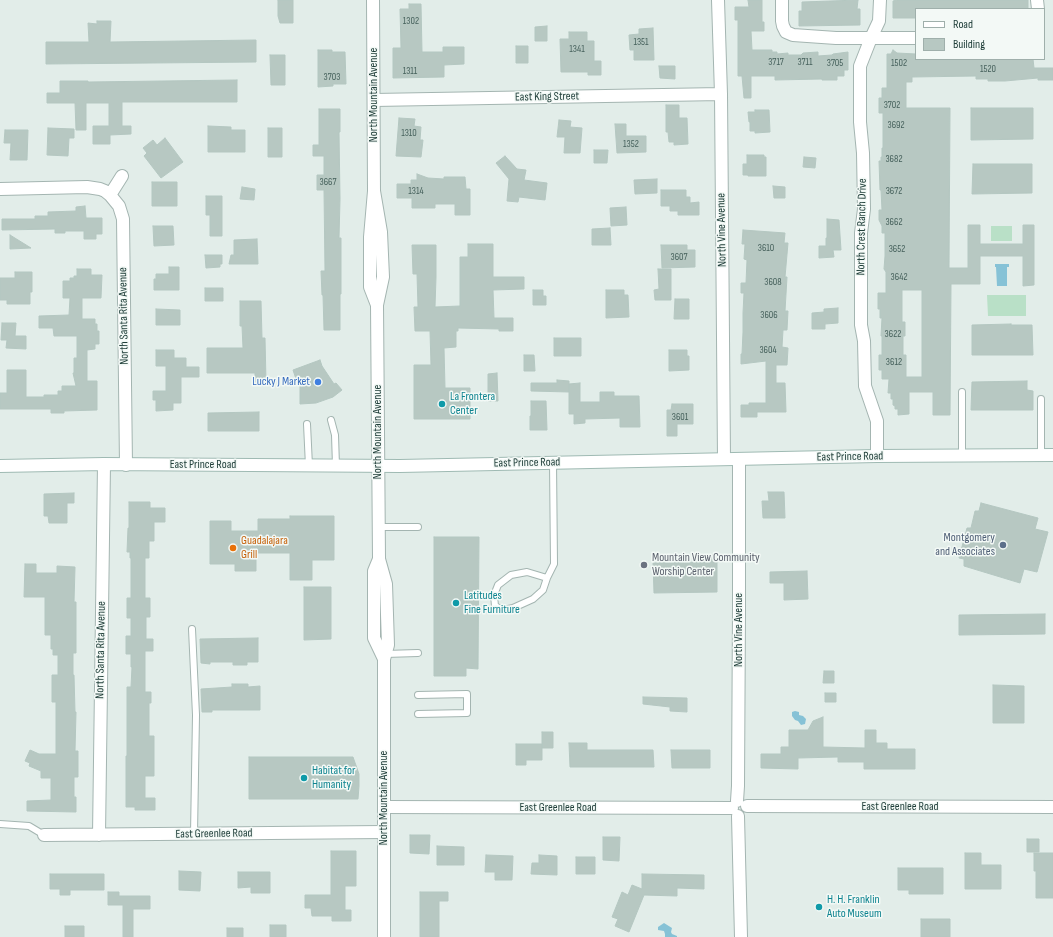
<!DOCTYPE html>
<html>
<head>
<meta charset="utf-8">
<style>
  body { margin:0 }
  #map { position:relative; width:1053px; height:937px; overflow:hidden; background:#e2ede9; font-family:"Sofia Sans Condensed",sans-serif }
  canvas { display:block }
  .legend { position:absolute; left:915px; top:8px; width:130px; height:52px; box-sizing:border-box; background:#f3f9f6; border:1px solid #9fafab; margin:0; padding:5px 7px; list-style:none; font-size:12px; color:#203f3a }
  .legend li { display:flex; align-items:center; gap:8px; height:20px }
  .legend b { width:20px; border:1px solid #9fafab }
</style>
</head>
<body>
<div id="map">
<canvas width="1053" height="937"></canvas>
<ul class="legend">
<li><b style="height:5px;background:#fff"></b>Road</li>
<li><b style="height:11px;background:#b7c8c2"></b>Building</li>
</ul>
</div>
<script>
const g = document.querySelector('canvas').getContext('2d');
g.lineJoin = 'round';
function paint(path, color) { g.fillStyle = color; g.fill(path, 'evenodd'); }
const poly = rows => new Path2D(rows.map(r => 'M' + r).join(''));
function trace(path, color, width, dash) { g.strokeStyle = color; g.lineWidth = width; g.lineCap = dash ? 'butt' : 'round'; g.setLineDash(dash || []); g.stroke(path); }
function write(font, color, halo, rows, align = 'center') {
  g.font = font + ' "Sofia Sans Condensed",sans-serif'; g.lineWidth = 3; g.setLineDash([]); g.textBaseline = 'middle'; g.strokeStyle = halo; g.fillStyle = color; for (const [text, x, y, turn = 0] of rows) {
    g.save(); g.translate(x, y); g.rotate((+turn || 0) * Math.PI / 180); g.textAlign = isNaN(turn) ? turn : align; if (halo) g.strokeText(text, 0, 0); g.fillText(text, 0, 0); g.restore();
  }
}
const green = poly([
  [991,226,1012,226,1012,241,991,241],
  [987,295,1026,295,1026,316,988,316]
]);
const water = poly([
  [995,264,1009,264,1009,267,1007,267,1007,286,997,286,996,267,995,267],
  [795,711,799,712,799,715,803,716,806,719,805,724,801,725,798,721,795,720,792,716,792,712],
  [664,923,672,928,671,932,672,934,677,936,677,937,665,937,665,934,664,931,658,930,658,927]
]);
const building = poly([
  [278,0,293,0,293,23,280,23,278,16,278,0],
  [748,0,762,0,762,22,764,22,764,31,751,31,752,50,772,50,772,52,777,52,777,54,788,53,788,55,801,55,803,53,818,52,818,56,832,55,833,54,848,52,848,70,844,70,844,76,837,76,837,80,822,80,822,79,775,80,775,76,751,76,751,98,744,98,742,76,738,76,738,20,735,20,735,7,749,7,748,0],
  [858,0,857,9,860,9,860,25,799,26,799,11,802,11,802,2,858,0],
  [897,0,1028,0,1028,9,916,9,916,18,893,18,893,1,897,0],
  [409,4,421,4,422,52,443,52,443,47,464,47,464,64,444,65,444,77,393,78,393,48,401,48,400,9,409,9,409,4],
  [97,21,111,21,110,42,256,40,256,62,46,64,46,42,89,42,88,23,97,24,97,21],
  [547,26,547,41,535,41,535,27,547,26],
  [653,28,654,60,634,60,634,50,630,50,629,35,639,34,639,29,653,28],
  [569,32,587,32,587,41,594,41,594,61,601,61,601,75,588,75,588,72,561,72,560,39,569,39,569,32],
  [516,46,528,46,528,63,516,63,516,46],
  [318,50,332,50,332,52,345,52,346,84,333,84,333,86,318,87,318,50],
  [893,50,897,53,916,54,916,59,1033,59,1034,68,1053,68,1053,80,1038,80,1038,78,1005,81,988,81,988,79,976,79,976,76,912,77,912,82,906,82,906,108,950,108,949,268,968,268,968,225,980,225,980,244,1023,244,1023,225,1034,225,1034,285,1023,286,1023,256,980,256,980,284,951,284,950,415,933,415,933,392,909,392,909,414,898,415,898,409,895,409,895,406,893,405,893,399,891,399,891,393,888,393,889,379,882,379,882,370,879,370,879,355,882,355,882,336,881,336,882,318,880,318,880,309,878,309,878,293,886,293,886,272,884,269,885,256,885,233,882,233,882,226,879,220,879,210,882,210,881,190,880,190,879,161,881,161,881,157,882,157,882,148,883,148,883,113,879,113,879,98,882,98,882,88,887,88,887,54,891,54,893,50],
  [902,290,922,290,922,377,906,377,906,355,903,355,903,336,905,336,905,322,902,322,902,290],
  [270,55,285,55,285,85,271,85,270,55],
  [659,66,675,66,675,79,660,78,659,66],
  [237,80,237,102,122,102,122,126,131,126,131,134,110,135,110,144,93,144,93,126,109,126,109,103,86,103,86,130,76,130,75,103,47,103,47,93,60,93,60,81,88,81,88,82,237,80],
  [666,105,679,105,679,118,687,118,688,144,674,145,674,142,669,142,668,132,666,132,666,105],
  [971,108,1033,108,1033,139,971,140,971,108],
  [319,109,340,109,340,132,339,132,340,199,339,238,341,238,341,294,340,294,340,330,324,330,323,295,322,295,321,271,325,271,324,190,317,190,317,175,324,175,324,156,313,156,313,145,319,145,319,109],
  [755,110,769,110,770,132,755,133,755,131,750,131,750,122,749,122,748,112,755,112,755,110],
  [399,118,415,119,414,126,421,127,420,140,423,140,421,157,396,156,399,118],
  [559,120,571,121,570,127,582,128,580,153,564,153,565,137,557,137,559,120],
  [615,124,626,124,626,136,646,136,646,152,617,153,615,124],
  [208,126,231,127,231,130,245,130,245,152,208,152,208,126],
  [48,128,74,129,74,138,69,138,68,156,47,155,48,128],
  [268,128,282,128,282,157,268,157,268,128],
  [5,130,28,130,27,160,10,160,11,143,4,143,5,130],
  [165,138,183,162,161,178,144,156,147,153,143,148,153,140,157,145,165,138],
  [594,150,608,150,607,163,594,163,594,150],
  [747,155,764,155,764,157,766,157,766,176,748,176,748,175,743,175,743,164,747,164,747,155],
  [505,156,517,169,526,170,524,180,547,183,545,200,519,197,518,202,507,201,509,179,496,163,505,156],
  [804,157,816,158,815,168,803,167,804,157],
  [973,164,1032,164,1032,193,972,194,973,164],
  [417,174,428,178,444,179,444,177,465,177,466,189,470,189,470,215,455,215,455,204,435,204,435,208,412,208,412,198,397,198,397,184,411,184,411,180,417,180,417,174],
  [657,179,657,193,635,194,634,180,657,179],
  [152,182,177,182,177,206,152,206,152,182],
  [773,186,785,187,785,198,774,198,773,186],
  [242,187,255,189,254,200,240,199,242,187],
  [661,190,686,190,686,197,690,197,690,203,699,202,699,215,678,215,678,211,670,211,670,206,661,206,661,190],
  [206,196,222,196,222,236,210,236,210,215,206,215,206,196],
  [85,206,86,218,102,218,102,234,96,234,96,239,84,239,84,231,65,231,65,233,55,233,55,229,2,230,2,219,35,219,35,216,48,216,48,212,76,211,76,207,85,206],
  [626,207,627,225,611,226,610,208,626,207],
  [827,219,839,220,841,250,833,250,834,257,819,258,819,246,826,246,826,238,827,238,827,219],
  [153,226,173,226,174,245,154,246,153,226],
  [610,228,611,245,592,245,592,229,610,228],
  [743,230,785,233,784,243,788,243,785,277,787,277,785,311,788,311,787,330,783,330,782,347,788,348,787,365,776,365,776,383,785,383,786,412,757,412,757,417,741,417,741,405,749,405,749,403,766,403,766,361,741,364,741,354,742,354,743,332,743,313,744,293,741,293,741,283,746,283,747,260,744,259,745,244,742,244,743,230],
  [10,235,31,248,10,249,10,235],
  [257,239,258,264,229,264,231,255,234,255,234,240,257,239],
  [468,244,493,244,493,277,524,277,524,289,493,290,494,318,513,318,513,331,499,331,499,329,458,328,458,331,456,331,456,347,444,348,445,388,470,388,470,419,414,419,414,365,431,365,430,331,415,331,414,307,418,307,417,274,413,274,412,245,436,245,436,277,435,307,460,306,460,257,468,257,468,244],
  [661,245,687,245,687,250,695,250,695,267,662,268,661,245],
  [205,255,222,255,222,264,220,264,220,267,206,268,205,255],
  [169,267,179,267,179,290,154,290,154,279,156,279,156,274,169,274,169,267],
  [77,269,91,269,91,275,102,275,101,298,82,298,82,319,95,319,95,324,97,324,97,331,99,331,99,344,95,344,95,349,87,350,87,381,97,381,97,410,64,411,64,413,51,413,51,409,0,409,0,393,7,393,7,370,26,370,26,397,44,397,44,395,58,395,58,391,62,391,62,386,76,386,73,373,74,373,74,358,77,358,77,336,54,336,53,328,39,328,39,316,69,315,70,298,63,298,63,281,70,281,70,278,74,278,74,276,77,276,77,269],
  [658,269,671,269,671,300,655,300,654,290,659,289,658,269],
  [15,272,32,272,32,292,30,292,30,304,7,304,7,300,0,300,0,278,15,278,15,272],
  [205,288,223,288,223,301,205,301,205,288],
  [533,290,543,290,543,296,546,296,546,305,533,305,533,290],
  [606,290,624,290,624,295,628,295,629,317,606,318,606,290],
  [675,299,689,299,689,319,674,319,675,299],
  [240,301,261,301,262,338,265,338,266,382,255,382,255,373,207,373,207,348,243,348,242,326,240,326,240,301],
  [838,308,838,323,825,324,825,329,812,329,812,313,824,312,824,309,838,308],
  [156,309,180,310,180,325,156,325,156,309],
  [2,323,16,323,15,336,26,336,26,349,6,348,7,340,1,340,2,323],
  [1011,324,1011,325,1032,325,1033,355,972,355,972,325,1011,324],
  [554,338,581,338,581,356,554,356,554,338],
  [156,350,174,350,174,358,186,358,186,367,199,367,199,377,181,377,181,403,173,403,173,410,156,411,156,400,153,400,153,391,166,391,166,366,156,366,156,350],
  [669,350,687,350,687,356,689,356,689,370,669,371,669,350],
  [524,355,534,355,535,371,524,371,524,355],
  [320,360,322,366,334,384,336,383,342,390,333,397,316,403,300,404,300,382,297,382,293,370,320,360],
  [497,373,498,401,488,401,488,374,497,373],
  [557,380,569,381,569,392,531,391,531,383,557,383,557,380],
  [1027,381,1027,390,1033,391,1033,410,971,410,972,382,1027,381],
  [580,383,580,402,600,402,600,392,614,392,614,396,639,396,640,427,620,427,620,418,585,419,585,423,574,424,574,414,569,414,569,384,580,383],
  [531,401,546,401,547,430,530,430,530,416,531,416,531,401],
  [672,404,693,404,693,424,677,424,677,436,667,436,667,410,671,410,672,404],
  [259,412,259,431,208,431,208,413,259,412],
  [768,492,784,492,785,518,763,518,762,501,769,501,768,492],
  [74,493,74,503,67,503,67,523,49,523,48,516,44,516,44,494,74,493],
  [129,502,150,502,150,508,165,508,165,522,154,522,154,541,149,541,149,558,145,558,145,598,150,598,150,617,146,617,146,639,153,639,153,651,145,651,145,692,151,692,151,703,149,703,149,736,154,736,154,776,145,776,145,798,155,798,155,810,135,810,135,807,126,807,126,756,127,756,127,687,131,687,132,667,131,667,131,654,126,654,126,636,131,636,131,618,127,618,127,598,131,598,131,558,130,558,130,552,127,552,128,528,129,528,129,502],
  [981,503,1038,518,1035,529,1048,532,1037,572,1024,569,1020,583,964,566,964,559,959,558,967,528,971,528,975,511,979,511,981,503],
  [290,516,334,516,334,560,312,560,312,580,290,580,290,553,256,553,256,571,235,571,235,564,210,564,210,521,231,521,231,531,258,531,258,519,290,519,290,516],
  [434,537,479,537,478,669,466,668,466,676,434,676,434,537],
  [717,554,717,592,654,593,653,563,706,562,706,555,717,554],
  [25,564,36,564,36,573,57,573,57,566,75,567,74,602,76,602,76,653,73,653,73,675,74,675,75,712,76,712,75,751,78,751,78,777,74,777,74,797,76,797,76,812,27,811,27,801,51,800,51,778,41,778,41,771,29,766,30,763,25,761,30,750,39,754,56,754,56,702,52,702,52,675,58,675,58,655,53,655,53,649,51,649,51,635,45,635,45,597,24,597,25,564],
  [807,571,808,599,784,600,784,583,770,583,770,572,807,571],
  [304,587,331,587,331,639,304,640,304,587],
  [1045,614,1045,634,959,635,959,615,1045,614],
  [258,638,258,662,247,662,247,665,233,665,233,662,210,662,210,664,201,663,200,639,258,638],
  [824,671,834,671,834,683,823,683,824,671],
  [232,684,248,684,248,687,260,686,260,710,212,710,212,712,202,712,201,689,232,687,232,684],
  [993,685,1024,686,1024,723,993,723,993,685],
  [825,693,836,693,836,702,825,702,825,693],
  [643,697,687,698,687,712,670,711,670,707,643,704,643,697],
  [823,717,823,747,865,748,865,730,876,730,876,743,887,743,887,749,915,749,915,769,864,769,864,762,838,762,838,757,798,758,798,769,761,768,761,754,781,754,781,747,789,747,789,730,808,730,813,721,823,717],
  [542,732,553,732,553,748,542,748,542,732],
  [569,743,587,743,587,750,653,750,654,767,570,767,569,743],
  [516,744,542,744,542,760,526,760,526,765,516,765,516,744],
  [671,750,710,750,710,768,672,768,671,750],
  [249,757,353,757,359,774,359,786,358,799,249,799,249,757],
  [410,835,430,835,429,854,410,853,410,835],
  [603,837,620,837,619,861,603,860,603,837],
  [1027,839,1039,839,1039,852,1027,852,1027,839],
  [437,846,464,847,464,865,437,865,437,846],
  [331,851,356,851,356,886,345,886,345,910,351,910,351,921,332,921,332,916,312,916,311,908,305,908,305,895,331,895,331,851],
  [965,853,981,853,981,865,1001,865,1001,889,965,889,965,853],
  [1034,853,1053,853,1053,898,1036,898,1036,871,1034,871,1034,853],
  [486,855,513,856,512,880,495,880,495,872,485,872,486,855],
  [539,855,557,856,557,875,531,874,532,863,539,863,539,855],
  [576,857,595,857,595,874,576,874,576,857],
  [898,868,943,868,943,894,909,894,909,890,898,890,898,868],
  [179,871,201,872,200,891,179,890,179,871],
  [238,872,270,872,270,893,251,893,251,887,238,888,238,872],
  [50,874,104,874,104,890,70,890,70,895,60,895,60,889,50,889,50,874],
  [642,874,704,875,704,889,677,888,677,896,644,895,629,932,615,926,618,919,612,917,622,892,628,895,632,885,642,889,642,874],
  [108,892,119,892,119,896,150,896,150,909,133,909,133,937,123,937,123,905,108,905,108,892],
  [420,892,448,892,448,901,439,901,439,937,420,937,420,892],
  [921,919,950,919,950,937,921,937,921,919],
  [270,925,286,925,286,937,270,937,270,925],
  [65,926,84,926,84,937,65,937,65,926],
  [227,928,243,928,243,937,227,937,227,928]
]);
const service = poly([
  [962,392,962,455],
  [1041,399,1041,455],
  [331,420,335,435,336,466],
  [307,424,309,466],
  [379,527,418,527],
  [547,578,527,572,511,575,498,585,494,595,495,606,503,610,513,608,533,599,543,590,547,578,554,564,553,462],
  [192,629,196,715,194,834],
  [385,654,418,653],
  [418,695,467,694,467,713,418,714],
  [0,824,29,826,44,835]
]);
const minor = poly([
  [718,0,721,94,724,459],
  [782,0,782,21,783,26,786,32,793,35,836,38,916,38],
  [1037,0,1038,9],
  [374,100,721,94],
  [122,176,110,195,119,206,123,219,126,465],
  [0,189,87,187,100,189,105,191,110,195],
  [877,456,877,421,865,386,864,341,861,325,861,233,864,209,863,153,860,122,860,66,871,38,879,21,880,0],
  [737,801,738,786,739,609,739,459],
  [747,806,1053,807],
  [384,807,732,808],
  [738,816,741,937],
  [44,835,384,832],
  [99,835,104,464]
]);
const tertiary = poly([
  [373,0,374,191,370,237,370,287,377,305],
  [374,191,381,232,383,277,377,305,379,559,386,584,388,645,384,659,384,937],
  [379,559,374,571,374,638,384,659]
]);
const secondary = poly([
  [0,466,104,464,400,466,877,456,1053,455]
]);
const markers = [
  [318,382,4,"#3f7fe0"],
  [442,404,4,"#0f9aa8"],
  [1003,545,4,"#5c6f8a"],
  [233,548,4,"#e8710a"],
  [644,565,4,"#6b7280"],
  [456,603,4,"#0f9aa8"],
  [304,778,4,"#0f9aa8"],
  [819,907,4,"#0f9aa8"]
];
const numberNames = [
  ["1302",411,21],
  ["1351",641,42],
  ["1341",577,49],
  ["3717",776,62],
  ["3711",805,62],
  ["3705",835,63],
  ["1502",899,63],
  ["1520",988,69],
  ["1311",410,71],
  ["3703",332,77],
  ["3702",892,105],
  ["3692",896,125],
  ["1310",409,133],
  ["1352",631,144],
  ["3682",894,159],
  ["3667",328,182],
  ["1314",416,191],
  ["3672",894,191],
  ["3662",894,222],
  ["3610",766,248],
  ["3652",897,249],
  ["3607",679,257],
  ["3642",899,277],
  ["3608",773,282],
  ["3606",769,315],
  ["3622",893,334],
  ["3604",768,350],
  ["3612",894,362],
  ["3601",680,417]
];
const streetNames = [
  ["North Mountain Avenue",374,95,-90],
  ["East King Street",547,97,-1],
  ["North Crest Ranch Drive",862,227,-89],
  ["North Vine Avenue",722,230,-91],
  ["North Santa Rita Avenue",124,316,-91],
  ["North Mountain Avenue",378,432,-90],
  ["East Prince Road",850,457,-1],
  ["East Prince Road",527,463,-1],
  ["East Prince Road",203,465],
  ["North Vine Avenue",739,630,-90],
  ["North Santa Rita Avenue",101,650,-89],
  ["North Mountain Avenue",384,798,-90],
  ["East Greenlee Road",900,807],
  ["East Greenlee Road",558,808],
  ["East Greenlee Road",214,834,-1]
];
const shopNames = [
  ["Lucky J Market",310,382]
];
const cultureNames = [
  ["La Frontera",450,397],
  ["Center",450,411],
  ["Latitudes",464,596],
  ["Fine Furniture",464,610],
  ["Habitat for",312,771],
  ["Humanity",312,785],
  ["H. H. Franklin",827,900],
  ["Auto Museum",827,914]
];
const serviceNames = [
  ["Montgomery",995,538],
  ["and Associates",995,552]
];
const foodNames = [
  ["Guadalajara",241,541],
  ["Grill",241,555]
];
const worshipNames = [
  ["Mountain View Community",652,558],
  ["Worship Center",652,572]
];
paint(green, '#b9e0c7');
paint(water, '#86c2d6');
paint(building, '#b7c8c2');
trace(building, '#b4c7c1', 1);
trace(service, '#a4b5b1', 8);
trace(minor, '#a4b5b1', 14);
trace(tertiary, '#a4b5b1', 14);
trace(secondary, '#9fbab3', 14);
trace(service, '#fff', 6);
trace(minor, '#fff', 12);
trace(tertiary, '#fff', 12);
trace(secondary, '#fff', 12);
for (const [x, y, r, color] of markers) { const dot = new Path2D(); dot.arc(x, y, r, 0, 2 * Math.PI); g.fillStyle = color; g.fill(dot); trace(dot, '#f3f9f6', 1.5); }
write('10px', '#46615c', null, numberNames);
write('12px', '#203f3a', '#f3f9f6', streetNames);
write('12px', '#366cbe', '#f3f9f6', shopNames, 'right');
write('12px', '#0d838f', '#f3f9f6', cultureNames, 'left');
write('12px', '#4e5e75', '#f3f9f6', serviceNames, 'right');
write('12px', '#c56008', '#f3f9f6', foodNames, 'left');
write('12px', '#5b616d', '#f3f9f6', worshipNames, 'left');
</script>
</body>
</html>
